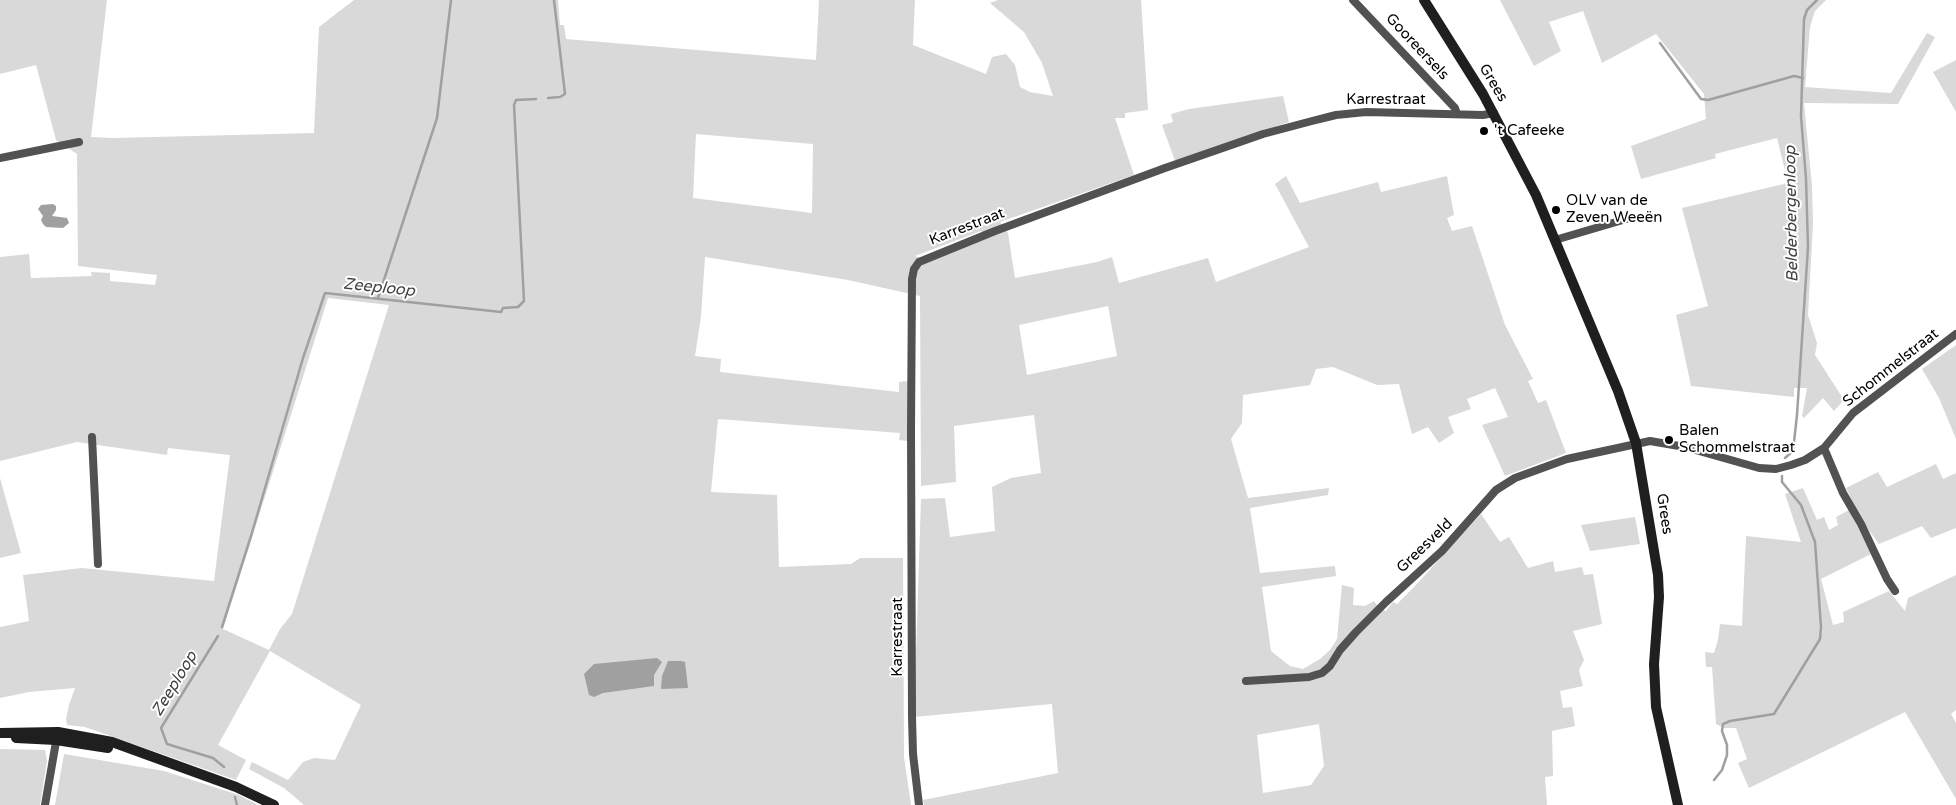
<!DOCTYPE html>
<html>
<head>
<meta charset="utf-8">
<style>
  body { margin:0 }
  canvas { display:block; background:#fff }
</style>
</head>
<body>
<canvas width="1956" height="805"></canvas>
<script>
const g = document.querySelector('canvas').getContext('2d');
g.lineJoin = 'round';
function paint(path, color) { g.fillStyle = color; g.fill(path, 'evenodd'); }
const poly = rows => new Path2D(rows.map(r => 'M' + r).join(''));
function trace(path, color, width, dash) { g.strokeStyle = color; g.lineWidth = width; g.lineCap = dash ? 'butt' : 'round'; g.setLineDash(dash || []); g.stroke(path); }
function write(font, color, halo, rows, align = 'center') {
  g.font = font + ' "Varela Round",sans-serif'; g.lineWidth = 4; g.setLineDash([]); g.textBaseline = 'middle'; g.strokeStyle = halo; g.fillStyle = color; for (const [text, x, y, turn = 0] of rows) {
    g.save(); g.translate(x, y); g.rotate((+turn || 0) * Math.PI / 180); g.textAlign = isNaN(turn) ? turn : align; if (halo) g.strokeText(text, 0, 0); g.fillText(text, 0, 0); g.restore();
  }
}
const green = poly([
  [0,0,107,0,91,137,113,138,314,133,319,27,354,0,558,0,560,25,564,25,566,39,816,60,819,0,915,0,913,45,986,74,992,57,1006,54,1015,65,1020,87,1030,92,1053,96,1042,63,1024,32,990,3,998,0,1141,0,1148,110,1125,113,1125,118,1115,118,1134,175,1000,222,1008,233,1015,278,1097,262,1112,257,1119,283,1208,258,1216,282,1309,247,1275,184,1286,176,1300,203,1378,182,1381,192,1447,176,1454,215,1447,218,1452,231,1472,226,1505,325,1533,379,1528,381,1538,403,1546,400,1566,453,1505,476,1482,425,1508,417,1495,388,1467,399,1471,409,1448,417,1454,433,1439,443,1428,427,1412,434,1399,384,1377,385,1333,367,1316,369,1310,385,1243,395,1242,423,1231,439,1248,498,1329,488,1328,495,1250,508,1260,573,1335,566,1336,576,1262,587,1271,651,1290,666,1303,669,1320,659,1330,650,1337,639,1342,585,1354,588,1353,605,1365,606,1374,601,1380,609,1386,611,1393,602,1397,604,1414,587,1481,514,1500,542,1509,537,1528,568,1553,561,1555,572,1582,567,1584,575,1593,574,1602,624,1573,631,1584,660,1579,670,1583,686,1560,691,1563,708,1572,707,1575,726,1552,731,1553,776,1545,777,1547,805,924,805,923,800,1058,773,1052,704,914,717,921,499,945,498,950,537,995,531,992,487,1011,478,1041,473,1034,415,954,426,956,482,921,486,920,296,848,280,705,257,701,316,695,356,721,359,720,372,899,392,899,382,908,381,907,441,899,440,900,433,718,419,711,492,777,495,779,567,851,564,860,558,903,558,904,757,911,805,304,805,284,788,249,769,252,762,288,780,303,762,314,758,335,760,361,705,270,651,218,745,246,760,236,780,85,727,67,725,66,719,69,705,75,688,29,692,0,698,0,627,29,621,23,575,82,568,214,581,230,455,168,448,167,455,77,442,0,461,0,257,29,254,31,278,92,276,91,272,110,273,110,281,155,285,157,275,78,266,77,154,56,140,36,65,0,74],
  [696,134,813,144,812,213,693,198],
  [981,231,985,238,927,260,915,256],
  [328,298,389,305,292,614,280,629,269,650,223,629],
  [1108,306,1117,356,1027,375,1019,325],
  [1319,724,1324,766,1311,785,1263,793,1257,735],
  [1500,0,1826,0,1815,11,1810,27,1805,87,1891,93,1927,33,1935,37,1898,104,1804,103,1812,186,1813,224,1808,315,1817,343,1815,355,1844,400,1834,411,1823,398,1804,418,1802,416,1807,388,1794,388,1794,397,1691,386,1676,315,1708,306,1682,208,1788,183,1777,138,1715,154,1716,158,1641,179,1631,146,1706,119,1704,94,1656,34,1602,63,1583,11,1549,22,1561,51,1534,66],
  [1956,60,1956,112,1933,72],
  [1283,96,1289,122,1175,161,1162,125,1173,122,1171,114,1189,109],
  [1956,345,1956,439,1939,398,1922,369],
  [1936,464,1943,479,1956,473,1956,528,1931,538,1922,526,1879,544,1862,521,1846,488,1878,472,1887,487],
  [0,478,21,553,0,558],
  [1803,488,1817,520,1824,517,1829,530,1838,525,1836,517,1849,510,1871,554,1821,579,1833,625,1844,622,1843,612,1889,591,1905,611,1908,598,1956,575,1956,710,1951,714,1956,723,1956,799,1905,712,1749,788,1738,763,1747,759,1736,728,1724,728,1716,724,1712,667,1706,667,1705,652,1714,653,1718,640,1720,624,1742,626,1746,536,1801,542,1785,494],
  [1635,517,1640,544,1590,551,1581,525],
  [0,749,45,750,47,761,40,805,0,805],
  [64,754,164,771,239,795,258,805,55,805]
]);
const water = poly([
  [53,204,56,206,56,210,52,216,67,218,69,223,63,228,46,227,43,224,41,220,43,216,38,209,41,205],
  [657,658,662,662,654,675,654,686,603,693,594,697,589,695,584,674,594,664],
  [668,661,681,661,685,662,688,688,661,689,662,676]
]);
const stream = poly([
  [1660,43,1701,99,1708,100,1794,76,1803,78],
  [548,98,560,97,565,94,554,0],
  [378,298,437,118,451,0],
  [1785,458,1793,451,1797,415,1808,247,1806,179,1801,116,1804,19,1807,10,1817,0],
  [222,627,251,536,303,358,325,293,501,312,503,308,518,307,524,301,514,105,516,100,536,99],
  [218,636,161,728,167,744,213,758,224,767],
  [1714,780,1722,770,1727,755,1727,745,1722,731,1723,724,1730,721,1774,714,1820,639,1821,627,1815,542,1801,505,1782,482,1782,476],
  [235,797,237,805]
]);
const street = poly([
  [1353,0,1455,108,1457,114],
  [0,158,79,142],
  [1555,240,1633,217],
  [92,437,98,564],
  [1824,448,1843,493,1861,524,1887,579,1895,591],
  [1246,681,1309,677,1322,673,1330,666,1340,650,1356,632,1386,602,1442,551,1496,490,1515,478,1567,459,1650,441,1685,447,1759,468,1776,469,1791,465,1805,460,1824,448,1853,413,1956,334],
  [45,805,57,736],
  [919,805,913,754,912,717,911,430,912,279,914,269,919,262,995,231,1165,168,1263,134,1312,121,1336,115,1366,112,1483,115,1494,113]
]);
const secondary = poly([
  [1424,0,1483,94,1536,195,1618,391,1636,443,1658,575,1659,597,1654,664,1656,707,1678,805],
  [0,733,58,732,112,742,236,787,274,805],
  [16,738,56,740,108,748]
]);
const markers = [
  [1484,131,5,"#000"],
  [1556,210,5,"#000"],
  [1669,440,5,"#000"]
];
const streetNames = [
  ["Gooreersels",1417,47,47],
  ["Grees",1493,83,59],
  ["Karrestraat",1386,100],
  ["Karrestraat",967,227,-21],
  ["Schommelstraat",1891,368,-38],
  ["Grees",1664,514,81],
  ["Greesveld",1425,546,-44],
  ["Karrestraat",898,637,-90]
];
const poiNames = [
  ["'t Cafeeke",1494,131],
  ["OLV van de",1566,201],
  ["Zeven Weeën",1566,218],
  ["Balen",1679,431],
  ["Schommelstraat",1679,448]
];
const waterNames = [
  ["Belderbergenloop",1792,214,-91],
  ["Zeeploop",379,288,6],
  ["Zeeploop",175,684,-59]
];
paint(green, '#d9d9d9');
paint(water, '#a0a0a0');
trace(stream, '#a0a0a0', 2.5);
trace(street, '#525252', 8);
trace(secondary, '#1f1f1f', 10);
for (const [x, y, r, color] of markers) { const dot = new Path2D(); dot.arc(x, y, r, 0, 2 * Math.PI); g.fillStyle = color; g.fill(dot); trace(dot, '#fff', 2); }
write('15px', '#000', '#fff', streetNames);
write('15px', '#000', '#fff', poiNames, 'left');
write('italic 16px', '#414141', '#fff', waterNames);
</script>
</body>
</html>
